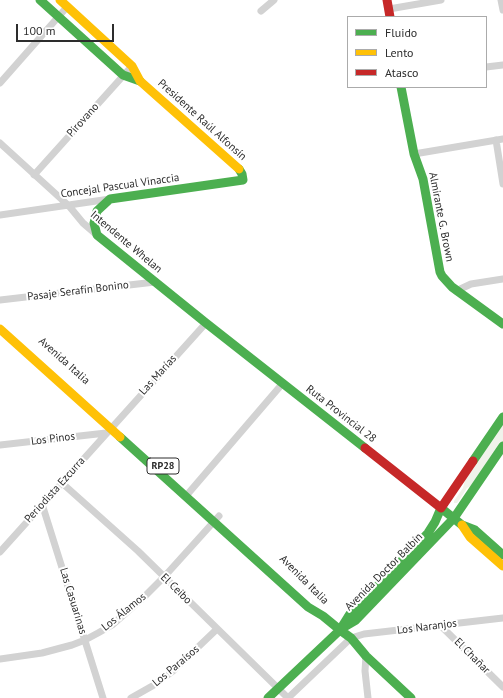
<!DOCTYPE html>
<html>
<head>
<meta charset="utf-8">
<style>
  body { margin:0 }
  #map { position:relative; width:503px; height:698px; overflow:hidden; background:#fff; font-family:"PT Sans",sans-serif }
  canvas { display:block }
  .legend { position:absolute; left:347px; top:16px; width:140px; height:72px; box-sizing:border-box; background:#fff; border:1px solid #ababab; margin:0; padding:5px 7px; list-style:none; font-size:12px; color:#2d2d2d }
  .legend li { display:flex; align-items:center; gap:8px; height:20px }
  .legend b { width:20px; border:1px solid #ababab }
  .scale { position:absolute; left:16px; top:24px; width:98px; height:18px; box-sizing:border-box; border:2px solid #2d2d2d; border-top:0; padding-left:5px; font-size:12px; line-height:14px; white-space:nowrap; color:#2d2d2d; -webkit-text-stroke:3px #fff; paint-order:stroke }
</style>
</head>
<body>
<div id="map">
<canvas width="503" height="698"></canvas>
<ul class="legend">
<li><b style="height:5px;background:#4caf50"></b>Fluido</li>
<li><b style="height:5px;background:#ffc107"></b>Lento</li>
<li><b style="height:5px;background:#c62828"></b>Atasco</li>
</ul>
<div class="scale">100 m</div>
</div>
<script>
const g = document.querySelector('canvas').getContext('2d');
g.lineJoin = 'round';
function paint(path, color) { g.fillStyle = color; g.fill(path, 'evenodd'); }
const poly = rows => new Path2D(rows.map(r => 'M' + r).join(''));
function trace(path, color, width, dash) { g.strokeStyle = color; g.lineWidth = width; g.lineCap = dash ? 'butt' : 'round'; g.setLineDash(dash || []); g.stroke(path); }
function write(font, color, halo, rows, align = 'center') {
  g.font = font + ' "PT Sans",sans-serif'; g.lineWidth = 4; g.setLineDash([]); g.textBaseline = 'middle'; g.strokeStyle = halo; g.fillStyle = color; for (const [text, x, y, turn = 0] of rows) {
    g.save(); g.translate(x, y); g.rotate((+turn || 0) * Math.PI / 180); g.textAlign = isNaN(turn) ? turn : align; if (halo) g.strokeText(text, 0, 0); g.fillText(text, 0, 0); g.restore();
  }
}
const green = poly([
  [503,423,503,441,473,485,467,488,458,502,457,503,454,503,454,501,463,488,465,480]
]);
const street = poly([
  [501,0,503,10],
  [389,9,441,0],
  [261,11,274,0],
  [486,67,503,65],
  [0,83,67,7],
  [496,140,503,184],
  [0,143,69,206,83,223,97,235],
  [414,154,503,139],
  [34,175,132,66],
  [0,215,110,199],
  [456,291,471,284,503,279],
  [0,300,155,282],
  [0,445,106,433],
  [62,483,138,551,288,698],
  [186,496,283,383],
  [42,504,103,698],
  [0,552,206,323],
  [441,626,503,687],
  [366,656,365,671,368,698],
  [0,659,42,653,72,645,85,640,98,633,112,625,144,597,164,577,219,516],
  [131,698,154,685,173,671,217,629],
  [288,698,351,638,364,634,503,618]
]);
const fast = poly([
  [40,0,123,75,140,81],
  [401,87,414,154,423,179,440,272,442,276,452,287,503,324],
  [239,169,242,174,243,180,110,199,97,211,94,223,97,235,206,323,365,448],
  [120,437,308,607,323,616,340,630],
  [473,461,503,417],
  [454,518,503,446],
  [344,627,356,620,454,518],
  [340,630,350,614,428,533,435,522,441,508,462,525,475,530,503,555],
  [268,698,340,630,351,638,366,656,411,698]
]);
const slow = poly([
  [60,0,132,66,140,81,239,169],
  [0,329,120,437],
  [462,525,470,537,503,566]
]);
const jam = poly([
  [387,0,390,17],
  [365,448,441,508,473,461]
]);
const shields = [
  [163,466,32]
];
const shieldNames = [
  ["RP28",163,466]
];
const streetNames = [
  ["Pirovano",83,120,-48],
  ["Presidente Raúl Alfonsín",202,120,42],
  ["Concejal Pascual Vinaccia",120,186,-8],
  ["Almirante G. Brown",441,217,79],
  ["Intendente Whelan",126,242,40],
  ["Pasaje Serafín Bonino",78,291,-7],
  ["Avenida Italia",64,361,42],
  ["Las Marías",158,375,-48],
  ["Ruta Provincial 28",341,414,38],
  ["Los Pinos",53,439,-7],
  ["Periodista Ezcurra",55,490,-48],
  ["Avenida Doctor Balbín",384,572,-45],
  ["Avenida Italia",304,580,45],
  ["El Ceibo",176,589,44],
  ["Las Casuarinas",73,601,73],
  ["Los Álamos",124,612,-39],
  ["Los Naranjos",427,627,-7],
  ["El Chañar",472,656,45],
  ["Los Paraísos",176,666,-40]
];
paint(green, '#f0f3eb');
trace(street, '#d2d2d2', 7);
trace(fast, '#4caf50', 9);
trace(slow, '#ffc107', 9);
trace(jam, '#c62828', 9);
for (const [x, y, w] of shields) { const box = new Path2D(); box.roundRect(x - w / 2, y - 8, w, 16, 3); g.fillStyle = '#fff'; g.fill(box); trace(box, '#2d2d2d', 1); }
write('bold 10px', '#2d2d2d', null, shieldNames);
write('11px', '#2d2d2d', '#fff', streetNames);
</script>
</body>
</html>
